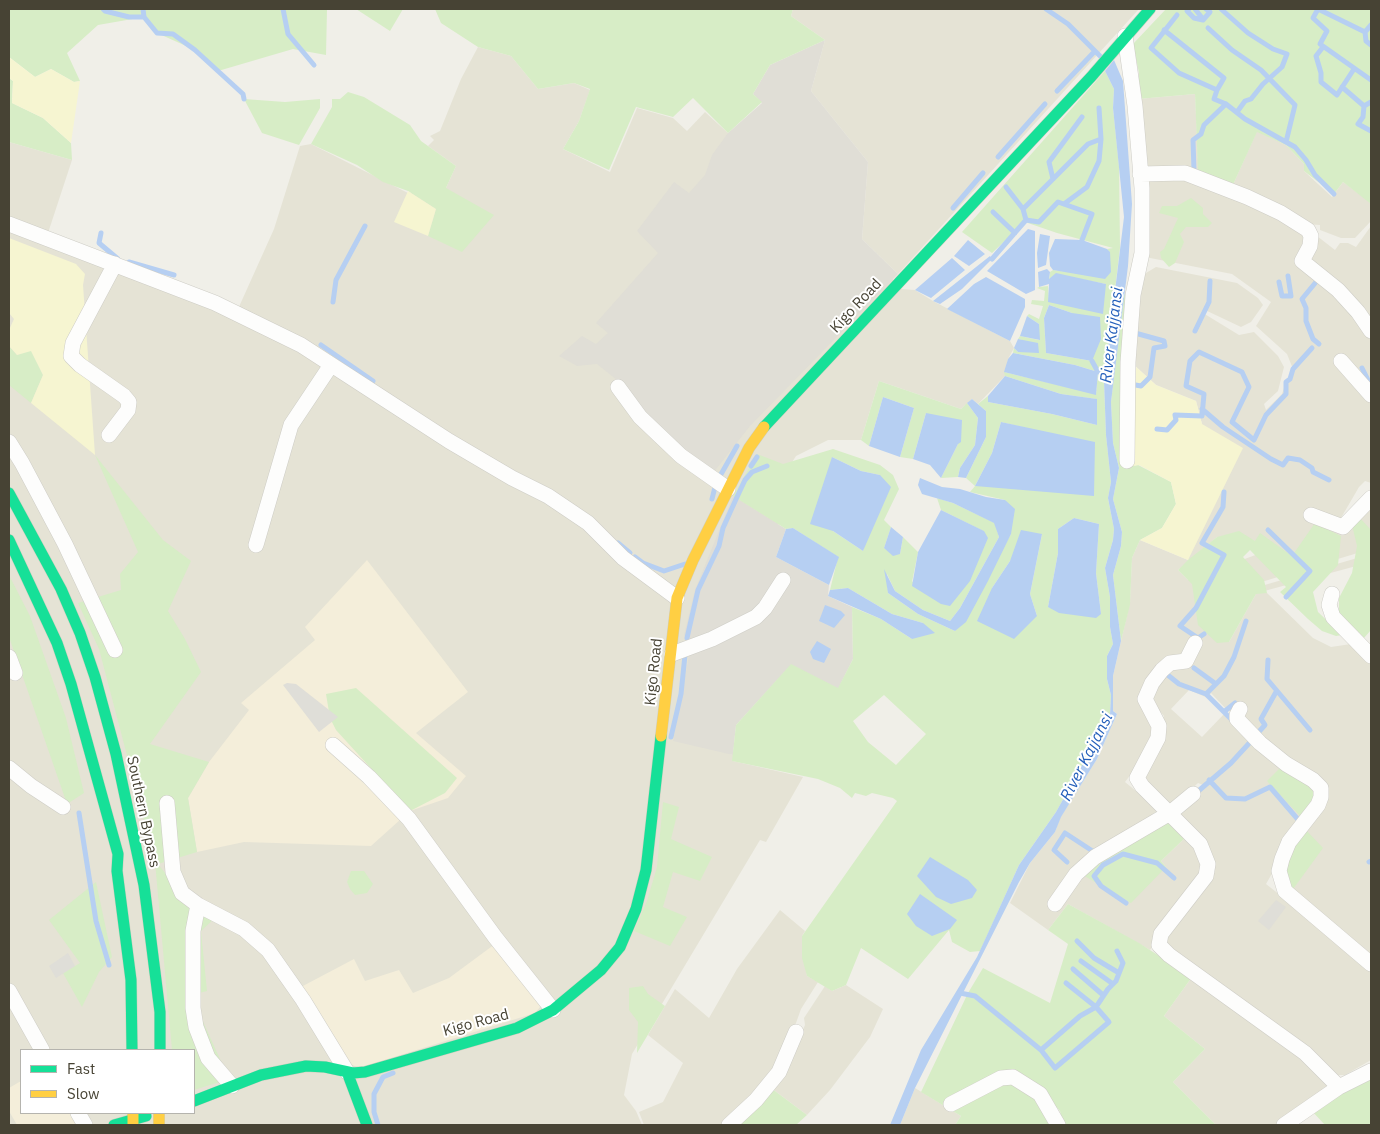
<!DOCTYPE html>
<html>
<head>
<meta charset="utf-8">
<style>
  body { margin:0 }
  #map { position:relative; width:1380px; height:1134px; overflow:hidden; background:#f0efe8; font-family:"IBM Plex Sans",sans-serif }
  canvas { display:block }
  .frame { position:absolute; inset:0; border:10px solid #474334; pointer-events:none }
  .legend { position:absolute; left:20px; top:1049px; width:175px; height:65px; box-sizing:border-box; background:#fff; border:1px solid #b5b4ae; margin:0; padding:6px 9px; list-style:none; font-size:15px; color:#474334 }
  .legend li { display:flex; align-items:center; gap:10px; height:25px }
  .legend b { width:25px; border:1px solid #b5b4ae }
</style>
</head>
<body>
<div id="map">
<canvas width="1380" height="1134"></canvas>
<div class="frame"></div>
<ul class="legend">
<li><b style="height:6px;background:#16e098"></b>Fast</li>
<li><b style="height:6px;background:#ffcf43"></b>Slow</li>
</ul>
</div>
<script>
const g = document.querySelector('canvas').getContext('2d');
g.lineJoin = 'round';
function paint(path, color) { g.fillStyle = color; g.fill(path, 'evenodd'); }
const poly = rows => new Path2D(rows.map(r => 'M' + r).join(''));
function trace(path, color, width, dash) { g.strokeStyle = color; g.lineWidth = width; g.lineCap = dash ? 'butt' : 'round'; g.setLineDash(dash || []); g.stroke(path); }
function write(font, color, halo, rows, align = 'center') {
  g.font = font + ' "IBM Plex Sans",sans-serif'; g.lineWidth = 4; g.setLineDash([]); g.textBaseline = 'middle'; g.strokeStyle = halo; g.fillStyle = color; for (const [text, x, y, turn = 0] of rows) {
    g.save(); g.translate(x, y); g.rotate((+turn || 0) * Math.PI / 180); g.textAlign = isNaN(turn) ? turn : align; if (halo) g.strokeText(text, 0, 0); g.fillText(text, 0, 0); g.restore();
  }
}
const residential = poly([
  [793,9,1139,9,898,274,862,239,868,162,811,91,825,40,791,16],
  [478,47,511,56,538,89,574,83,590,90,579,121,563,149,610,172,637,108,673,118,687,131,705,112,729,134,860,240,901,289,915,290,933,301,1010,341,1014,348,1008,359,1005,376,978,404,972,399,961,409,879,381,861,440,828,440,796,456,791,464,730,754,733,755,733,761,803,777,766,842,760,840,632,1054,624,1095,636,1111,642,1125,9,1125,9,226,238,309,274,229,300,146,311,144,408,193,446,188,456,166,428,146,434,140,430,136,440,131,461,79],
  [21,1050,194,1050,194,1113,21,1113],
  [1195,94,1199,181,1307,233,1297,263,1319,280,1371,337,1371,483,1365,481,1359,487,1338,523,1371,503,1371,549,1195,602,1196,605,1371,554,1371,562,1257,593,1267,593,1313,638,1331,647,1351,644,1371,664,1371,954,1291,892,1306,869,1306,830,1323,807,1238,714,1228,711,1211,693,1208,698,1189,690,1171,709,1202,737,1224,714,1235,718,1283,765,1303,819,1266,884,1371,967,1371,1060,1345,1075,1337,1075,1162,946,1215,872,1206,850,1176,812,1203,785,1198,783,1170,809,1144,783,1164,716,1143,692,1156,734,1144,757,1125,782,1142,796,1157,811,1124,836,1081,874,1166,867,1161,861,1187,836,1204,866,1150,950,1068,904,1048,930,1010,903,1030,863,1055,832,1060,818,1097,759,1117,714,1112,710,1113,676,1130,602,1132,558,1140,540,1188,560,1202,424,1196,401,1156,385,1132,363,1139,286,1146,273,1156,267,1237,283,1258,298,1263,305,1251,322,1241,327,1205,310,1203,313,1239,335,1254,332,1278,356,1284,367,1278,391,1264,404,1266,410,1282,394,1286,382,1289,383,1293,369,1287,354,1256,326,1271,302,1232,274,1145,257,1138,99],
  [1217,537,1255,541,1277,547,1188,580,1178,570],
  [1256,594,1229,642,1196,610],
  [1257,131,1286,145,1304,164,1304,171,1332,197,1343,182,1366,199,1371,204,1371,221,1355,238,1341,238,1320,230,1320,225,1305,224,1232,187],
  [9,142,72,160,48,233,9,218],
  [1371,226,1371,321,1306,259,1317,236,1335,250,1340,243,1348,243,1356,247],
  [780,910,805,931,802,936,807,976,818,982,801,1009,786,1051,774,1075,726,1125,644,1125,639,1112,663,1102,683,1063,648,1035,675,989,709,1018,737,969],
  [1192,977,1271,1030,1334,1086,1278,1125,1216,1125,1173,1082,1205,1049,1164,1016],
  [846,985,883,1009,870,1037,830,1090,807,1115,771,1088,785,1070,805,1025,804,1018,825,986,832,991],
  [915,1088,961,1116,955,1125,900,1125]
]);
const commercial = poly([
  [367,560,468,692,416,733,466,776,448,798,410,811,371,846,244,842,197,852,188,798,209,762,249,710,241,703,315,640,305,627],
  [495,944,541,1006,535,1013,359,1068,342,1060,301,987,354,959,365,981,399,970,413,993,449,978],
  [21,1081,21,1113,75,1113,81,1125,17,1125,9,1111,9,1088]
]);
const industrial = poly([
  [825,40,811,91,868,162,862,239,898,274,750,426,713,473,660,429,622,384,597,364,577,366,559,356,582,336,596,344,608,333,596,323,658,253,637,231,674,182,689,193,705,175,712,155,728,133,762,103,753,94,770,65],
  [733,496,786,529,776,557,829,585,828,596,852,607,853,659,838,689,791,665,736,725,733,755,673,741,690,650,684,635,695,590]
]);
const green = poly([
  [9,9,330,9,327,10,326,55,293,49,218,71,195,50,157,33,144,17,98,25,67,53,80,81,74,82,51,69,35,77,9,57],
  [356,9,403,9,390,31],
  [435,9,793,9,791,16,825,40,770,65,753,94,762,102,728,133,693,98,673,117,636,107,609,170,563,149,579,121,590,89,574,83,538,89,511,56,478,47,441,23],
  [1166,9,1371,9,1371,204,1343,182,1334,194,1304,171,1304,164,1286,145,1257,132,1232,187,1198,172,1195,94,1138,99,1139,73,1133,44],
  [1105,71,1114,89,1113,108,1119,166,1120,248,1104,381,1106,435,1111,482,1108,498,1114,529,1113,540,1105,568,1110,597,1110,627,1113,644,1107,656,1107,679,1111,695,1110,715,1056,812,1019,865,980,951,970,952,952,942,949,930,908,979,861,948,846,985,832,991,807,976,802,958,802,936,897,801,893,798,872,793,866,796,855,793,852,798,840,788,818,779,732,761,736,725,791,664,838,688,853,659,852,607,881,619,912,639,923,623,892,614,848,588,830,590,838,557,793,528,786,529,733,496,757,454,783,464,833,449,880,465,893,475,899,489,884,520,891,527,884,548,900,554,903,537,918,552,912,582,983,531,941,510,937,498,953,503,995,523,999,537,960,608,950,621,923,610,895,591,887,574,888,593,918,614,955,631,1011,534,1005,500,970,492,975,486,966,478,986,437,986,411,978,404,988,396,988,402,1052,414,1097,425,1096,399,1061,394,1005,376,1004,372,1096,394,1098,372,1075,365,1013,353,1014,348,1018,352,1022,340,1018,339,1020,336,1039,340,1039,324,1027,316,1029,314,1039,319,1043,306,1031,304,1032,300,1044,301,1045,291,1037,288,1039,287,1048,286,1049,302,1106,284,1080,279,1049,280,1050,272,1053,270,1077,273,1110,253,1107,249,1113,248,1057,233,1025,222,992,253,962,232],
  [1049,305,1072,313,1092,361,1046,353,1044,318],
  [1001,422,1081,441,975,486,992,453],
  [832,457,861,471,880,475,863,551,833,531],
  [1074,518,1099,524,1096,573,1101,614,1048,607,1058,553,1058,529],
  [1042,534,1030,594,1037,616,992,588,1010,561],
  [884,695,926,734,896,765,868,742,853,721],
  [9,78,13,81,12,103,43,118,71,143,72,160,9,142],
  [348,92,364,97,410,125,421,141,456,166,446,188,494,215,462,252,428,236,436,209,408,191,383,182,357,165,311,144,332,107,332,99,340,99],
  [244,99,285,102,320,99,320,108,299,145,262,133],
  [1191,198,1203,208,1203,214,1212,223,1208,227,1186,227,1180,234,1184,242,1175,263,1169,267,1161,258,1160,252,1164,249,1178,218,1159,213,1162,206,1177,206],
  [1124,294,1129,297,1126,467,1138,465,1171,482,1176,504,1162,528,1140,540,1132,558,1130,605,1121,641,1113,575,1121,546,1122,532,1113,499,1119,468,1113,443,1111,402],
  [9,346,17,355,31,350,43,375,31,403,9,385],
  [879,381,961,409,967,403,978,418,975,445,960,468,958,477,941,478,958,444,926,413,913,459,900,457,914,408,883,397,869,446,861,440],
  [95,455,163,540,191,561,168,611,185,639,201,672,150,744,209,762,188,798,197,852,158,864,188,902,215,918,201,931,207,991,191,995,229,1079,194,1090,194,1050,172,1050,155,862,99,649,78,603,121,590,120,574,138,552],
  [1358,516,1371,530,1371,630,1364,638,1339,615,1339,598,1352,573,1357,546,1352,525],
  [1315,523,1341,536,1338,565,1313,592,1318,612,1342,635,1336,636,1322,631,1308,619,1280,592,1286,587,1250,550,1243,557,1264,580,1267,593,1256,594,1229,642,1217,643,1198,625,1192,584,1178,570,1188,560,1217,537,1239,531,1255,541,1260,533,1292,556],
  [9,575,30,616,66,718,84,793,67,804,9,637],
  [356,688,457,778,445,793,410,811,336,730,330,718,326,694],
  [1283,765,1312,786,1316,793,1303,819,1267,781],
  [663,802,679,807,671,839,712,857,700,881,673,872,663,907,687,917,670,946,634,931,647,901,657,867],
  [1169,819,1187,836,1161,861,1166,867,1131,903,1081,874],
  [1306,830,1323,848,1291,892,1282,871,1293,845],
  [351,871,364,871,373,884,367,893,355,895,350,889,347,882],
  [96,882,112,957,99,972,82,1007,63,973,80,963,49,920],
  [1068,904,1139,943,1192,977,1164,1016,1205,1049,1173,1082,1216,1125,1063,1125,1060,1111,1035,1084,1028,1089,1052,1125,955,1125,961,1116,921,1092,968,993,983,968,1050,1003,1068,944,1048,930],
  [643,986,648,994,665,1006,637,1053,638,1022,629,1010,629,988],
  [1371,1079,1371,1125,1325,1125,1311,1110,1362,1081],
  [771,1088,807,1115,796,1125,734,1125]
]);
const sand = poly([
  [9,57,35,77,51,69,74,82,80,81,71,143,43,118,12,103,13,81,9,78],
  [408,191,436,209,428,236,394,222],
  [9,238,76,264,85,274,83,285,95,455,31,403,43,375,31,351,17,355,9,346,9,330,14,319,9,313],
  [1124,356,1156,385,1196,401,1202,424,1243,448,1188,560,1140,540,1162,528,1176,504,1171,482,1139,465,1126,467]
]);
const parking = poly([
  [287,683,296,684,338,717,319,732,283,685],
  [1276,900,1286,907,1269,930,1258,921],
  [68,953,75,966,56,978,49,966]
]);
const water = poly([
  [1114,60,1123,81,1132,204,1128,266,1111,402,1113,443,1119,468,1113,499,1122,532,1121,546,1113,575,1121,641,1113,676,1113,711,1117,714,1097,759,1061,817,1055,832,1030,863,1019,882,915,1088,900,1125,890,1125,921,1050,977,957,1019,865,1056,812,1110,715,1111,695,1107,679,1107,656,1113,644,1110,627,1110,597,1105,568,1113,540,1114,529,1108,498,1111,482,1106,435,1104,381,1124,217,1113,108,1114,89,1105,71],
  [1028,229,1035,231,1035,290,1026,294,987,271],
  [1040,234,1050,236,1046,265,1038,268,1037,253],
  [1055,239,1082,240,1107,249,1110,252,1111,272,1105,279,1053,270,1050,266,1049,253],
  [968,240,985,254,969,266,954,256],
  [990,256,992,259,962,289,940,304,933,301],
  [952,258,965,270,931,298,915,290],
  [1047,269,1050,272,1049,279,1056,273,1106,284,1103,314,1048,302,1049,284,1039,287,1038,272],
  [986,277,1025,299,1025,307,1010,341,947,309,974,284],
  [1049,305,1072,313,1100,317,1101,339,1092,361,1046,353,1044,318],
  [1027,316,1039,324,1040,340,1020,336],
  [1018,339,1038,343,1039,353,1018,352,1014,348],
  [1013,353,1075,365,1098,372,1096,395,1004,372,1008,359],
  [1005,376,1061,394,1097,399,1097,425,1052,414,988,402,988,396],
  [883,397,914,408,900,457,869,446],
  [972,399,986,411,986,437,966,478,958,477,960,468,975,445,978,418,967,403],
  [926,413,962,420,961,442,958,444,941,478,930,465,913,459],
  [1001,422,1095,442,1094,496,975,486,992,453],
  [832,457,861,471,880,475,891,487,863,551,833,531,810,524],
  [920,478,942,487,960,489,986,497,1005,500,1015,509,1011,534,988,581,966,622,955,631,918,614,888,593,884,569,895,591,923,610,950,621,960,608,999,537,994,523,953,503,922,494,918,485],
  [941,510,984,531,988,538,970,581,950,606,941,604,912,586,918,552],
  [1074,518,1099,524,1096,573,1101,614,1096,618,1059,613,1048,607,1058,553,1058,529],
  [891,527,903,537,900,554,893,556,884,548],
  [793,528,839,557,829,585,776,557,786,529],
  [1021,530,1042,534,1030,594,1037,616,1014,639,977,621,992,588,1010,561],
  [848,588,892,614,923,623,935,633,912,639,881,619,828,596,830,590],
  [825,605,841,611,845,615,834,628,819,621],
  [817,641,831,649,824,663,813,659,810,652],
  [930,857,968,880,977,890,972,898,951,904,936,897,917,876],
  [920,894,957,920,950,929,932,936,916,926,907,914]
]);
const stream = poly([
  [103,9,105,11,129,17,144,17],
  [143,9,144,17,157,33,173,34,195,50,243,94,244,99],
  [283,9,288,34,314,65],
  [1046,9,1068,24,1102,58],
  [1189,9,1187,11,1194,18,1203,20,1210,12,1206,9],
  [1195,9,1203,19],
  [1221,9,1248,33,1273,49,1287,54,1282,67,1263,84,1251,99,1245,101,1237,112],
  [1318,9,1313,18,1327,31,1320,44,1371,80],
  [1318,9,1365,32,1371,25],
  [1177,15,1151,48,1179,73,1217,90,1214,99,1226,104,1245,119,1286,142],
  [1208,28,1232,50,1261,70,1295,105,1286,142,1295,147,1306,160,1315,175,1334,194],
  [1164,30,1224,78,1217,90],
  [1365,32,1366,41,1371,45],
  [1323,47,1316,56,1321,73,1321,82,1337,95,1354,69],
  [1342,87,1364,106,1371,102],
  [1057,91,1095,51],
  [1364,106,1363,117,1358,124,1371,131],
  [998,157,1045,104],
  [1194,171,1193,140,1201,134,1204,125,1226,104],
  [1053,179,1049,162,1082,117],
  [1006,187,1023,209,1026,220],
  [1064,204,1087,187,1099,161,1101,139],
  [953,208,983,173],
  [1023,209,1088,144,1101,139,1099,108],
  [993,212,1015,233],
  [101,233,99,243,118,259],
  [992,259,1026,220,1039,222,1058,202,1092,214,1082,240],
  [129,262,174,275],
  [1279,282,1282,296,1291,296,1288,276],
  [1316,282,1302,299,1306,308,1306,321,1313,339,1319,344],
  [333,302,336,280,365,226],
  [1195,331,1209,302,1210,281],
  [321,345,373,381],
  [1092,361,1098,372],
  [1362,368,1371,386],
  [1130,384,1141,386,1150,377,1154,348,1165,346,1164,341,1135,333],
  [1202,409,1223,427,1271,459,1283,465,1288,458,1300,460,1312,468,1313,472,1329,480],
  [1157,429,1167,430,1176,420,1175,415,1202,416,1204,394,1186,386,1190,361,1199,352,1242,372,1249,387,1232,422,1254,440,1266,415,1286,394,1286,382,1290,379,1293,369,1312,348],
  [751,466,757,457],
  [720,476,737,446],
  [712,499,715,487],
  [1268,530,1310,571,1286,597],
  [618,543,630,553],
  [635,557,643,563,664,571,685,564],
  [1204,634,1198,638,1180,626,1196,608,1224,555,1202,543,1223,507,1224,492],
  [687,638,698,590,719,546,723,528,737,497,745,480,752,472,767,466],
  [1268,660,1267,679,1310,730],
  [1194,668,1216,684],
  [1164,672,1179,684,1206,694,1224,676,1234,657,1246,621],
  [1206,694,1234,722],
  [1225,711,1235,703],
  [1256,735,1265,725,1261,719,1276,692],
  [671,737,681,694,685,655],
  [1209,780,1226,798,1245,799,1270,787,1301,823],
  [1196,793,1231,763,1253,739],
  [79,813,96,921,109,965],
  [1067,862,1054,850,1065,833,1094,852],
  [1369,862,1371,861],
  [1126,903,1101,886,1094,876,1103,865,1123,854,1157,863,1174,878],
  [1077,941,1094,958,1119,973],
  [1081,961,1113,984],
  [1073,969,1103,995],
  [960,993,975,996,1041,1050,1080,1016,1096,1007,1108,989,1116,981,1123,963,1117,951],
  [1041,1050,1055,1068,1109,1022,1096,1007,1066,983],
  [378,1125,374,1112,374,1094,383,1077,393,1073]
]);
const street = poly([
  [1125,36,1135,106,1142,188,1142,253,1133,295,1128,362,1127,461],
  [1140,174,1185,173,1247,197,1281,213,1308,230,1311,236,1310,246,1302,261,1338,290,1358,312,1371,331],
  [9,224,215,303,301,345,449,441,512,478,548,496,588,523,623,558,677,598],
  [1341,361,1371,395],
  [618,387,640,417,681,456,728,489],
  [109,435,128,410,129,402,124,396,80,365,71,356,73,343,115,264],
  [9,442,22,463,65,544,115,650],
  [1311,515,1343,527,1371,498],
  [256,545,291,425,331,365],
  [1332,594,1329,605,1333,617,1371,656],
  [1195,643,1186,661,1170,663,1162,670,1152,683,1145,699,1159,726,1158,738,1137,778,1142,786,1200,844,1208,864,1206,876,1161,934,1159,945,1169,955,1305,1053,1339,1087],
  [672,654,712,639,756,617,765,608,783,580],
  [9,657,15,673],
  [1240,709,1237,715,1237,719,1260,743,1286,764,1313,780,1321,788,1321,797,1318,805,1289,842,1282,859,1279,871,1285,891,1371,964],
  [333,745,369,777,409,819,495,937,553,1010],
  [9,768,31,786,63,807],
  [167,803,173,872,182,893,198,905,244,929,268,950,303,1000,347,1072],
  [1055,904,1076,874,1095,857,1170,813,1193,794],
  [198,905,193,931,193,1008,196,1027,208,1058,232,1086],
  [9,991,42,1050],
  [951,1104,1001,1078,1013,1077,1040,1094,1058,1125],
  [78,1113,85,1125],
  [729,1125,756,1100,779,1072,796,1032],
  [1284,1125,1339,1087,1371,1071]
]);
const fast = poly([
  [764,427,1091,77,1150,9],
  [9,493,61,589,80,633,95,677,116,754,144,885,160,1012,160,1050],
  [9,540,57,643,71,684,118,854,117,871,131,980,132,1050],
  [347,1072,367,1125],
  [194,1101,261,1075,306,1066,325,1067,353,1073,365,1072,517,1028,553,1010,601,970,620,947,636,909,646,870,661,736],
  [114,1125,146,1116]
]);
const slow = poly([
  [661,736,677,598,693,560,749,448,764,427],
  [133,1113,133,1125],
  [159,1113,159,1125]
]);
const streetNames = [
  ["Kigo Road",856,306,-47],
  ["Kigo Road",654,672,-84],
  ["Southern Bypass",143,812,78],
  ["Kigo Road",476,1023,-15]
];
const waterNames = [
  ["River Kajjansi",1112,335,-83],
  ["River Kajjansi",1087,757,-63]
];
paint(residential, '#e5e3d5');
paint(commercial, '#f4eeda');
paint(industrial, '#e0ded6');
paint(green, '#d7edc6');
paint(sand, '#f6f5d1');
paint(parking, '#dfded8');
paint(water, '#b6cff2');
trace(stream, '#b6cff2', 5);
trace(street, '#cecdc6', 16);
trace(fast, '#d0cfbf', 12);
trace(slow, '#d0cfbf', 12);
trace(street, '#fdfdfc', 15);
trace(fast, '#16e098', 11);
trace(slow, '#ffcf43', 11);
write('15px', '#474334', '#fff', streetNames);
write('italic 16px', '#2560bb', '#fff', waterNames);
</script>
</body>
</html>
